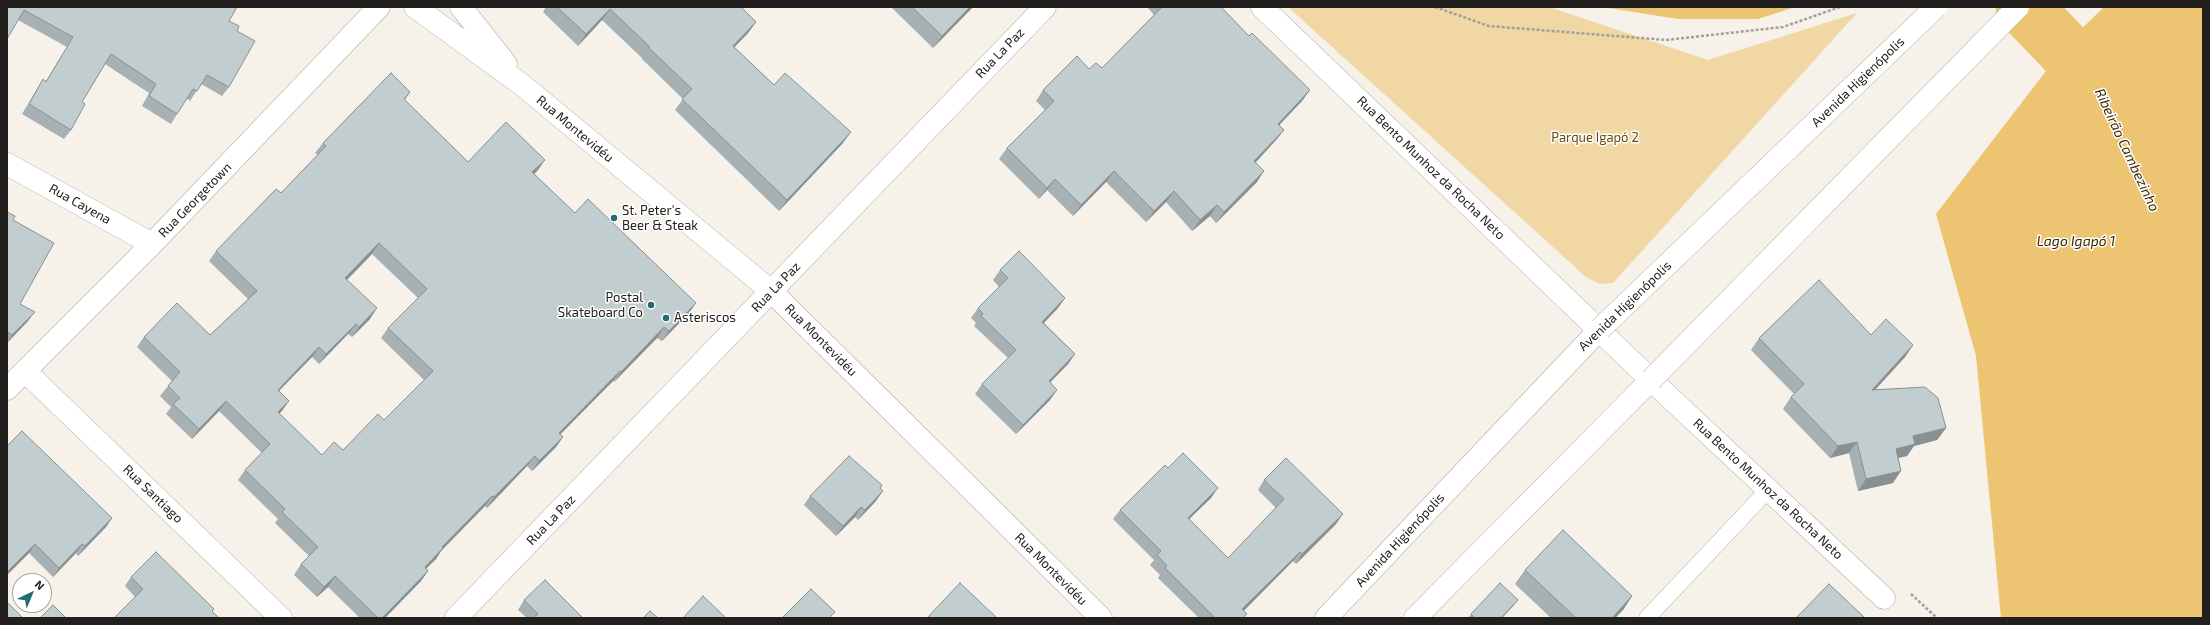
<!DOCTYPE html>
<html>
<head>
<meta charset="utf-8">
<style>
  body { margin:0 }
  #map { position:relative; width:2210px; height:625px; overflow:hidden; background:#f6f1e9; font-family:"Exo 2",sans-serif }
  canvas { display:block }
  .frame { position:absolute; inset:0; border:8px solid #21201d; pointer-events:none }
  .north { position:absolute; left:12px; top:573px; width:40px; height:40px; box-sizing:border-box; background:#fff; border:1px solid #a6a6a5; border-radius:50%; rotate:44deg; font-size:11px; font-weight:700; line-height:16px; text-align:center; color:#21201d }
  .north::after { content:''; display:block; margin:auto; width:14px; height:18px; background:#236c77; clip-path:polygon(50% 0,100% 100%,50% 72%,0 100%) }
</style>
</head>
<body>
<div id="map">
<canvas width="2210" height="625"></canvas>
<div class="frame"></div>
<div class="north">N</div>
</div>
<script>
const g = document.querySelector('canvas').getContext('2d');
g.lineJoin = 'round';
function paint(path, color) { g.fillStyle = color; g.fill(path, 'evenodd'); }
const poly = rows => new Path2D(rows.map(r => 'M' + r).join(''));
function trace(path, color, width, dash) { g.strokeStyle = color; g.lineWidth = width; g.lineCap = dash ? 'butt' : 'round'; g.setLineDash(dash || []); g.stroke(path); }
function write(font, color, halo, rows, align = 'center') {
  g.font = font + ' "Exo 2",sans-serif'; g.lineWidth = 3; g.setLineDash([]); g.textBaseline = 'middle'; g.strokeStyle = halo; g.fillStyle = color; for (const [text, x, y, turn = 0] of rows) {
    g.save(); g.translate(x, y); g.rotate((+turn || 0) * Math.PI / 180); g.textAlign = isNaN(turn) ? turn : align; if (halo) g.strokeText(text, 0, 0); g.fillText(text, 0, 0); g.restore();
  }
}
const green = poly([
  [1288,7,1549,7,1708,60,1857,13,1613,283,1600,284,1586,277]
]);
const water = poly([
  [1602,7,1795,7,1758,19,1678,19],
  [2104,7,2203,7,2203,618,2001,618,1976,356,1936,214,2069,41]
]);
const river = poly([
  [2024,7,2093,79,2109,111]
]);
const path = poly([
  [1435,7,1489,26,1666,40,1783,27,1840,7],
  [1911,594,1937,618]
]);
const lane = poly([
  [1647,618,1769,489]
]);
const street = poly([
  [1262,7,1651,380,1884,598],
  [7,164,152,244],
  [25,371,281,618],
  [7,389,152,244,379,7],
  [456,618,1045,7]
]);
const secondary = poly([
  [415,7,521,84,771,291,1101,618],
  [461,7,506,64],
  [1326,618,1600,329],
  [1415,618,1651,380]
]);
const secondaryBridge = poly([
  [1600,329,1936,7],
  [1651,380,2018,7]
]);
const wall = poly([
  [7,7,229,21,237,31,229,87,222,96,201,84,190,101,187,98,177,114,171,124,142,106,149,93,105,64,82,102,71,130,64,139,22,114,43,79,46,81,67,47,18,20],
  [546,7,741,7,756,22,748,33,734,47,774,85,843,143,779,211,675,110,683,99,642,59,642,58,602,20,578,46,543,12],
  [891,7,973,7,933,48],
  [1147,7,1221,7,1249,36,1310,90,1302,101,1279,125,1284,130,1276,140,1256,162,1257,182,1216,223,1210,216,1192,231,1166,202,1146,222,1106,182,1073,216,1047,190,1039,199,999,159,1007,148,1045,110,1036,101,1043,90,1089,69,1102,68,1154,15],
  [410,92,405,100,468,162,538,170,534,174,575,213,689,313,662,341,657,338,614,382,613,381,560,434,563,437,556,447,532,471,527,466,487,508,485,506,441,551,436,559,426,569,428,571,421,581,385,618,360,618,328,587,317,597,294,575,301,564,309,556,275,523,278,519,238,480,245,470,262,453,219,411,192,439,166,414,171,407,160,396,172,381,137,347,144,337,210,335,248,299,209,261,216,251,281,193,318,155,315,153,323,143],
  [372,254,418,298,388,328,381,338,424,380,384,420,343,450,322,455,279,414,289,401,279,391,312,357,319,364,348,334,352,337,370,319,347,280],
  [7,212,13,220,20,304,28,321,7,343],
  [1000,270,1065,298,1058,308,1044,323,1075,354,1068,364,1050,382,1050,400,1016,434,975,394,982,384,1008,358,974,326,976,323,971,318,978,308,999,287,993,280],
  [1871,335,1913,345,1905,357,1875,390,1946,428,1937,440,1914,446,1907,456,1898,458,1893,483,1858,491,1849,453,1830,458,1783,409,1791,397,1794,394,1751,350,1759,338],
  [7,446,112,518,106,527,78,556,76,553,53,577,29,553,7,575],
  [1168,468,1211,498,1189,519,1228,558,1276,508,1258,490,1264,480,1336,524,1296,564,1293,561,1244,611,1244,618,1199,618,1158,578,1160,575,1150,565,1154,560,1113,519,1120,510],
  [882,485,880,488,876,501,858,520,855,517,836,536,804,505,810,496],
  [1525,570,1632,596,1623,610,1615,618,1551,618,1515,584],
  [131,577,212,611,135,597,125,586],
  [524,600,583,618,527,618,518,610],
  [1514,605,1502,618,1468,618,1471,614]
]);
const shadedWall = poly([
  [970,7,973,7,933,48,942,36],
  [610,9,602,20,578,46,586,34],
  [756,22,748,33,725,57,733,46],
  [1310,90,1302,101,1270,135,1278,124],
  [1284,130,1276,140,1247,172,1254,161],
  [851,132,843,143,779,211,787,200],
  [545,160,538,170,525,183,532,172],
  [1114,171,1106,182,1073,216,1081,205],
  [1264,171,1257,182,1216,223,1224,212],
  [1055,179,1047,190,1039,199,1047,188],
  [1174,191,1166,202,1146,222,1154,211],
  [1217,205,1210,216,1192,231,1200,220],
  [379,243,372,254,338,289,345,278],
  [1065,298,1058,308,1035,332,1042,322],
  [696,303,689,313,662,341,669,331],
  [377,308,370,319,352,337,359,327],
  [35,312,28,321,7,343,12,335],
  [356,324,348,334,319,364,326,354],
  [664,327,657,338,614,382,621,372],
  [1913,345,1905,357,1864,402,1872,390],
  [319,347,312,357,270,400,278,390],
  [1075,354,1068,364,1042,391,1049,381],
  [620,371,613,381,552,443,559,433],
  [1057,390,1050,400,1016,434,1023,425],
  [226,401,219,411,192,439,199,429],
  [289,401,282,411,270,422,278,412],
  [1946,428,1937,440,1914,446,1907,456,1888,460,1896,449,1913,436],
  [563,437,556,447,532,471,539,461],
  [1857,442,1849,453,1830,458,1838,446],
  [535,456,527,466,487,508,494,497],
  [1901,471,1893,483,1858,491,1866,479],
  [1218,488,1211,498,1181,527,1188,518],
  [883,491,876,501,858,520,865,510],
  [492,496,485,506,441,551,436,559,417,577,425,567,442,547],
  [861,507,855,517,836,536,843,526],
  [1343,514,1336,524,1296,564,1302,554],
  [112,518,106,527,78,556,85,546],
  [35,544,29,553,7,575,7,572],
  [82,544,76,553,53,577,59,568],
  [1300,552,1293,561,1236,618,1242,609],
  [428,571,421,581,385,618,382,618],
  [335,576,328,587,317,597,324,587],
  [1632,596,1623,610,1615,618,1612,618],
  [1518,600,1514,605,1502,618,1501,618]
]);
const building = poly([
  [7,7,237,7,229,21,239,26,237,31,255,41,229,87,207,75,197,91,193,89,177,114,149,96,156,84,111,54,82,102,85,104,71,130,29,104,43,79,46,82,73,37,24,10,7,39,7,7],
  [557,7,741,7,756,22,733,46,774,85,785,73,851,132,787,200,682,99,692,89,649,48,650,47,610,9,586,34,557,7],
  [912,7,970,7,942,36,912,7],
  [1162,7,1221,7,1249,36,1252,33,1310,90,1278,124,1284,130,1254,161,1264,171,1224,212,1217,205,1200,220,1174,191,1154,211,1114,171,1081,205,1055,179,1047,188,1007,148,1054,101,1043,90,1077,56,1089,69,1096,63,1102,68,1162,7],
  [391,73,410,92,404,99,468,162,506,122,545,160,532,172,575,213,588,199,696,303,669,331,664,327,621,372,620,371,559,433,563,437,539,461,535,456,494,497,492,496,442,547,443,548,425,567,428,571,382,618,378,618,335,576,324,587,301,564,318,547,282,512,285,509,245,470,270,444,226,401,199,429,173,404,180,398,168,386,180,372,144,337,177,303,210,335,257,291,216,251,276,189,281,193,326,146,323,143,391,73],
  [379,243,427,289,388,328,433,371,384,420,378,414,343,450,334,442,322,455,278,412,289,401,278,390,319,347,326,354,356,324,359,327,377,308,345,278,379,243],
  [7,212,15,216,13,220,54,243,20,304,35,312,12,335,7,332,7,212],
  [1019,251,1065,298,1042,322,1075,354,1049,381,1057,390,1023,425,982,384,1016,350,981,316,983,314,978,308,1008,278,1000,270,1019,251],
  [1819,280,1871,335,1886,319,1913,345,1872,390,1925,387,1938,398,1946,428,1913,436,1915,444,1896,449,1901,471,1866,479,1857,442,1838,446,1791,397,1804,384,1759,338,1819,280],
  [22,431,112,518,85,546,82,544,59,568,35,544,7,572,7,446,22,431],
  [1183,453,1218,488,1188,518,1228,558,1284,499,1264,480,1286,458,1343,514,1302,554,1300,552,1242,609,1247,614,1243,618,1215,618,1165,568,1167,566,1157,555,1161,551,1120,510,1165,465,1168,468,1183,453],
  [849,456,882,485,880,488,883,491,865,510,861,507,843,526,810,496,849,456],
  [1563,530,1632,596,1612,618,1576,618,1525,570,1563,530],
  [156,552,214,609,212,611,219,618,114,618,143,589,131,577,156,552],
  [545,580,583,618,533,618,538,614,524,600,545,580],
  [960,583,997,618,927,618,960,583],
  [1500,583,1518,600,1501,618,1475,618,1471,614,1500,583],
  [1829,584,1864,617,1863,618,1796,618,1829,584],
  [811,589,835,612,829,618,782,618,811,589],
  [703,596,726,618,683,618,703,596],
  [7,602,23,618,7,618,7,602],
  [53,605,66,618,40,618,53,605],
  [650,611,658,618,643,618,650,611]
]);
const markers = [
  [614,218,4,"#236c77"],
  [651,305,4,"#236c77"],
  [666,318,4,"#236c77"]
];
const streetNames = [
  ["Rua La Paz",1000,53,-46],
  ["Avenida Higienópolis",1858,82,-44],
  ["Rua Montevidéu",575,129,40],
  ["Rua Bento Munhoz da Rocha Neto",1431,168,44],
  ["Rua Georgetown",195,200,-46],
  ["Rua Cayena",80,204,29],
  ["Rua La Paz",776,287,-46],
  ["Avenida Higienópolis",1625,306,-44],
  ["Rua Montevidéu",821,340,45],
  ["Rua Bento Munhoz da Rocha Neto",1768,489,43],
  ["Rua Santiago",153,494,44],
  ["Rua La Paz",551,520,-46],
  ["Avenida Higienópolis",1400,540,-47],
  ["Rua Montevidéu",1051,569,45]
];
const parkNames = [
  ["Parque Igapó 2",1595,138]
];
const poiNames = [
  ["St. Peter's",622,211],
  ["Beer & Steak",622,226],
  ["Postal",643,298,"right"],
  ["Skateboard Co",643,313,"right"],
  ["Asteriscos",674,318]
];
const waterNames = [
  ["Ribeirão Cambezinho",2127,150,65],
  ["Lago Igapó 1",2076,241]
];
paint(green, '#f0d7a4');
paint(water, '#edc572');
trace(river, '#edc572', 57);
trace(lane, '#b0aca4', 17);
trace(street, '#b0aca4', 23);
trace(secondary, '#b0aca4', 23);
trace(path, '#a39f99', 2.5, [3, 2]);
trace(lane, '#fff', 16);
trace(street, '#fff', 22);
trace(secondary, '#fff', 22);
trace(secondaryBridge, '#b0aca4', 23, []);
trace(secondaryBridge, '#fff', 22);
paint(wall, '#a7b0b2');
paint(shadedWall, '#889091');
paint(building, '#c2cdcf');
trace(building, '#889091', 1);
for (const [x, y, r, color] of markers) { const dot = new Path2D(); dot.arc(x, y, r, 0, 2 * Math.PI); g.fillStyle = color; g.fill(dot); trace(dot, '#fff', 1.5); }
write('13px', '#21201d', '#fff', streetNames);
write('13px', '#664c09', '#fff', parkNames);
write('13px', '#21201d', '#fff', poiNames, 'left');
write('italic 14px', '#392903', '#fff', waterNames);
</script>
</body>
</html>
